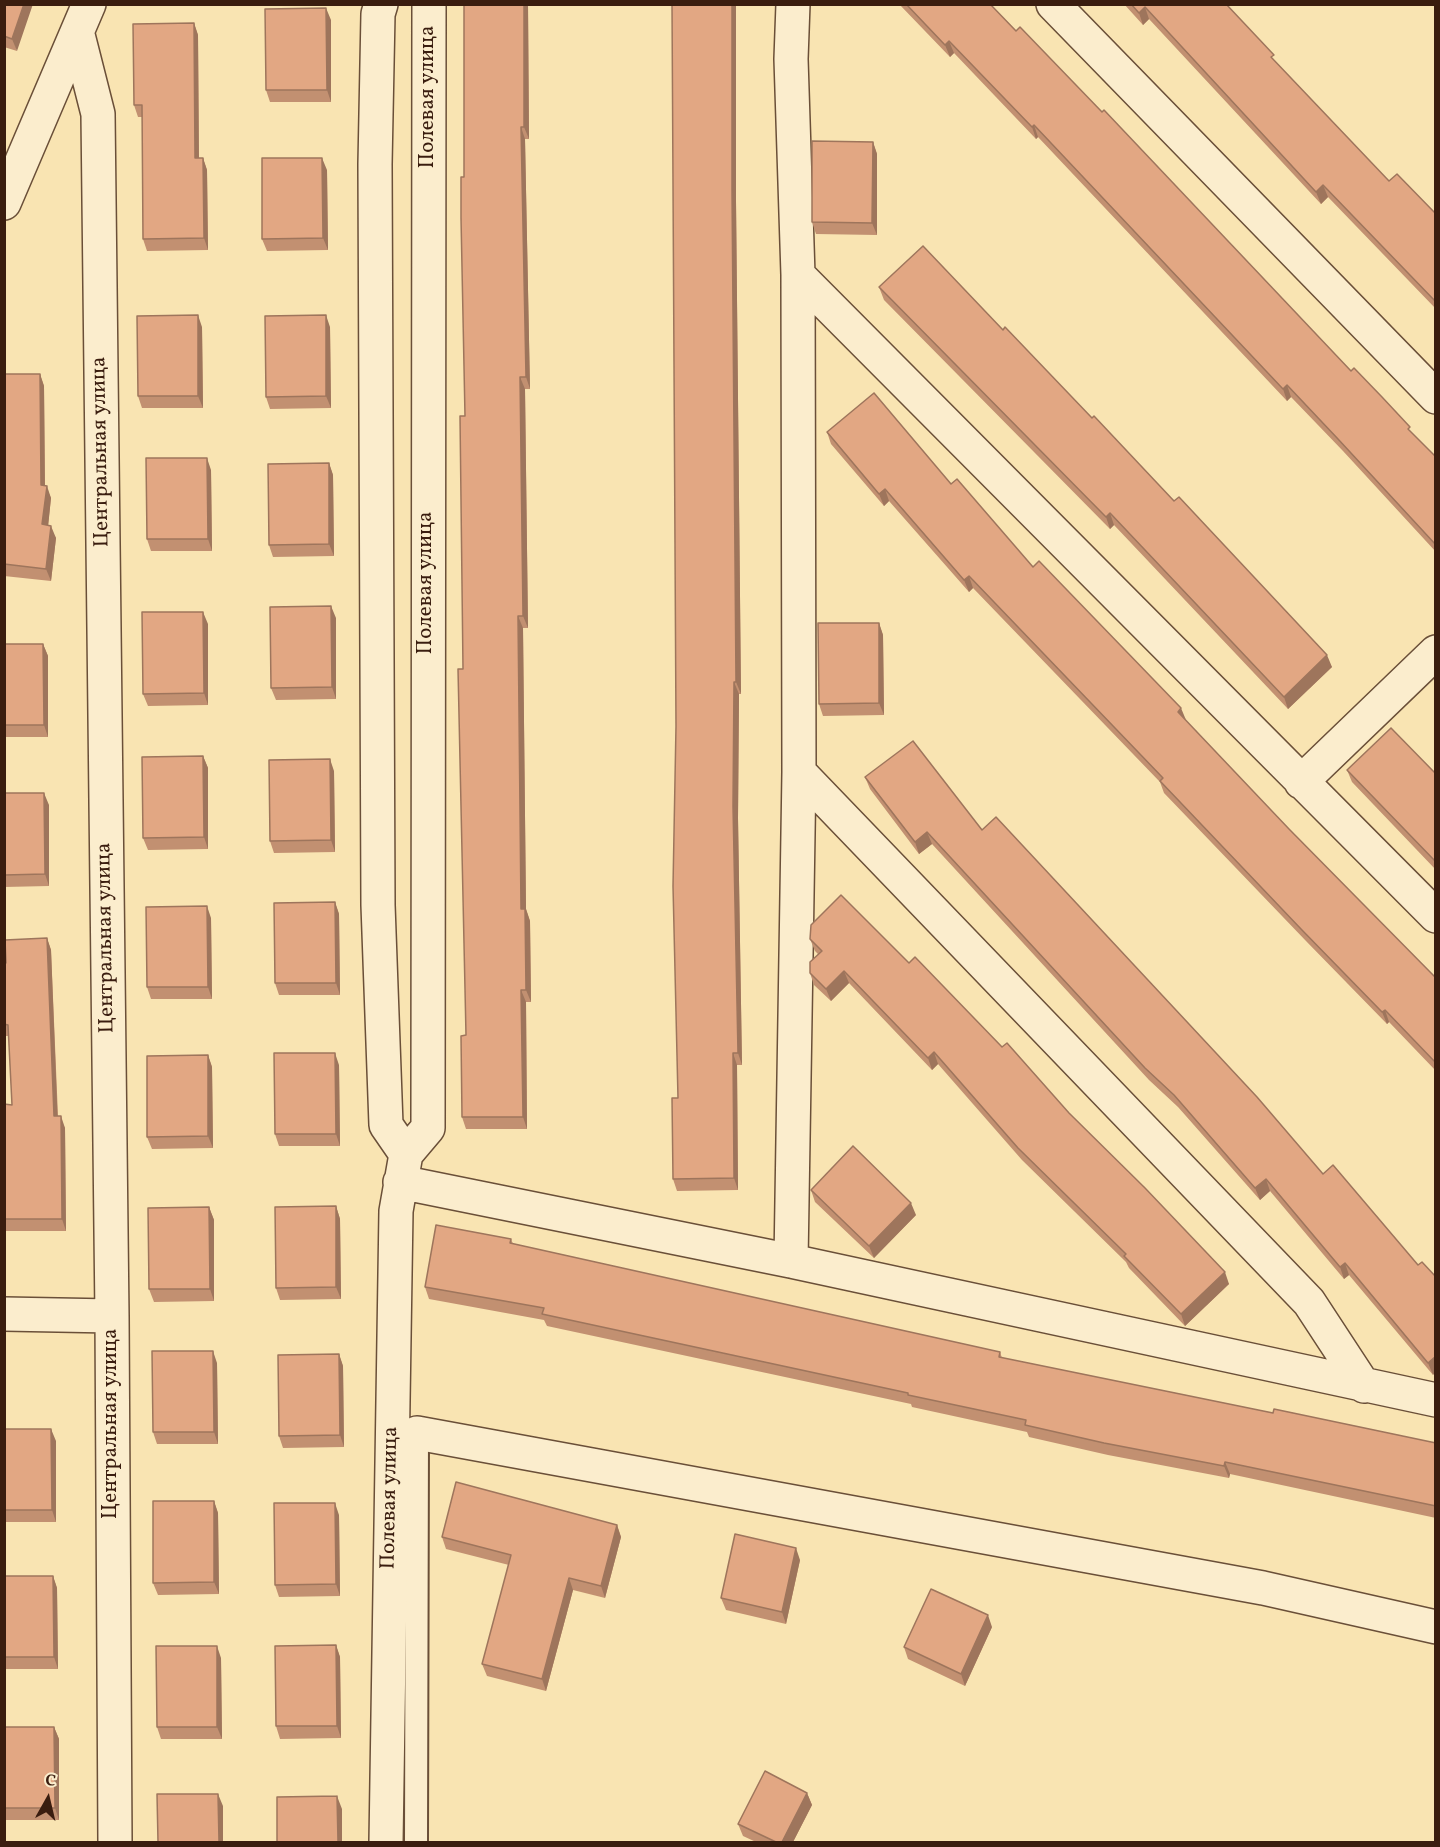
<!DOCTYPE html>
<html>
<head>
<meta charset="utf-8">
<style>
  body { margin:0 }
  #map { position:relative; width:1440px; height:1847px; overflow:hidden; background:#f9e4b2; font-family:Vollkorn,serif }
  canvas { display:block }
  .frame { position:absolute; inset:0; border:6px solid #3a1d0f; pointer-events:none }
  .north { position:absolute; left:18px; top:1769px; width:60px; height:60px; -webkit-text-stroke:4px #fbedcd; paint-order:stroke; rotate:8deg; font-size:16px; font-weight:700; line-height:24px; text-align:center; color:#3a1d0f }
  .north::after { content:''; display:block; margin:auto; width:21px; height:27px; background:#3a1d0f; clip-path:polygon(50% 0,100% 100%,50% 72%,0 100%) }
</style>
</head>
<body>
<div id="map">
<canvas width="1440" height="1847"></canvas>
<div class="frame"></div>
<div class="north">С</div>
</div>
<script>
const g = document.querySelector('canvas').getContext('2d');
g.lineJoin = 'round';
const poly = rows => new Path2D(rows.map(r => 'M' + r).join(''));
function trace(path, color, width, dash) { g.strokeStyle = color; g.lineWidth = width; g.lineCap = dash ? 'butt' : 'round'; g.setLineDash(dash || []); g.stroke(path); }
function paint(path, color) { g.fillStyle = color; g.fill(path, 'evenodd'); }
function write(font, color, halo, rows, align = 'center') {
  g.font = font + ' Vollkorn,serif'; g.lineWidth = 4.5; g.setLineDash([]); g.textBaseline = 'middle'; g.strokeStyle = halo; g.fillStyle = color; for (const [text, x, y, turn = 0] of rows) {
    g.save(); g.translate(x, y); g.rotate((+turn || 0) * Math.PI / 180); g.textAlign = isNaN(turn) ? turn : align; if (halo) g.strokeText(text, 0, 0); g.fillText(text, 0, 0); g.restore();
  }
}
const lane = poly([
  [416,1842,417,1433]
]);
const street = poly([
  [381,4,378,14,375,164,378,905,386,1125,406,1154],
  [1053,4,1436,397],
  [78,35,98,114,112,1316,115,1842],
  [4,203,89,4],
  [798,275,1436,916],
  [799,772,1309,1302,1364,1386],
  [1301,782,1436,652],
  [400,1182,791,1261,1436,1400],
  [791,1261,799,772,798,275,791,59,793,4],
  [4,1314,112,1316],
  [417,1433,1263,1588,1436,1627],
  [386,1842,396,1211,406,1154,428,1128,429,4]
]);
const wall = poly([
  [4,4,17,51,4,47],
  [464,4,528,4,529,139,525,139,530,389,525,389,528,628,523,628,526,909,530,921,531,1002,526,1002,527,1129,466,1129,462,1117,466,1035,463,669,465,416],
  [899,4,990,4,1413,434,1436,457,1436,552,1343,451,1291,397,1287,401,1038,137,1036,139,954,53,950,57],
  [1124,4,1226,4,1277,64,1389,181,1436,214,1436,309,1328,197,1321,204,1149,19,1143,25],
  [331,20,331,102,270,102,266,90],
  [194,23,198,35,199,158,203,158,207,170,208,250,147,251,143,239,142,117,138,117,134,105],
  [873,142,877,154,877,235,816,234,812,222],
  [327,170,328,250,267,251,262,239],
  [736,201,741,694,739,694,738,818,742,1065,737,1065,738,1190,677,1191,673,1179,678,1098,676,726],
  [879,287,1003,330,1332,667,1288,709,1114,525,1110,529,884,300],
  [202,327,203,408,142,408,138,396],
  [330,327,331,408,270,409,266,397],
  [4,374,40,374,44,386,45,485,51,498,48,525,56,538,51,581,4,576],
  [827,432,951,484,1185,720,1289,829,1436,978,1436,1071,1389,1022,1387,1024,1306,941,1164,793,1160,782,973,588,969,592,889,501,884,506,831,444],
  [329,463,333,475,334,556,273,557,269,545],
  [211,470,212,551,151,551,147,539],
  [336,618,336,699,276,700,271,688],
  [879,623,883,635,884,715,823,716,819,704],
  [208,624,208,705,148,706,143,694],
  [4,644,43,644,48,656,48,737,4,737],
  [203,756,208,768,208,849,148,850,143,838],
  [1347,770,1436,774,1436,870,1352,782],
  [334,771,335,852,274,853,270,841],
  [865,777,982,830,1323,1174,1418,1265,1433,1375,1349,1275,1344,1279,1270,1191,1260,1200,1178,1107,1149,1080,932,844,919,854,870,789],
  [4,793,49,805,49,886,4,887],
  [335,902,339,914,340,995,279,995,275,983],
  [211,918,212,999,151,999,147,987],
  [47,938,51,950,58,1116,65,1128,66,1231,5,1231,4,1104,12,1105,9,1036,4,1036,4,962,6,963],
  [810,939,909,963,1002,1047,1069,1113,1229,1284,1185,1326,1129,1268,1126,1262,1022,1160,938,1064,932,1070,849,983,831,1001,814,985,810,973,818,954,815,951],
  [208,1055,212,1067,213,1148,152,1149,147,1137],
  [339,1065,340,1146,279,1146,275,1134],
  [811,1190,916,1215,874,1258,815,1202],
  [336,1206,340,1219,341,1299,280,1300,276,1288],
  [209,1207,214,1220,214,1301,154,1302,149,1289],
  [511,1239,513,1244,1000,1352,1002,1358,1273,1413,1436,1443,1436,1518,1230,1474,1229,1478,1108,1455,1029,1437,1027,1432,912,1407,911,1404,547,1326,544,1320,429,1299,425,1287],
  [339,1354,343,1366,344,1447,283,1448,279,1436],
  [217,1363,218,1444,157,1444,153,1432],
  [4,1429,56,1441,56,1522,4,1522],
  [214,1501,218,1513,219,1594,158,1595,153,1583],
  [339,1515,340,1596,279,1597,275,1585],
  [617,1525,621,1537,605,1598,573,1590,546,1691,487,1676,482,1664,509,1565,446,1549,442,1537],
  [800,1560,786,1624,726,1610,721,1598],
  [4,1576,53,1576,57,1588,58,1669,4,1669],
  [992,1627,965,1686,908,1659,904,1647],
  [336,1645,340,1657,341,1738,280,1739,276,1726],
  [221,1658,222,1739,161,1739,157,1727],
  [4,1727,54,1727,59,1739,59,1820,4,1820],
  [807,1793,812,1805,793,1842,756,1842,743,1836,738,1824]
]);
const shadedWall = poly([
  [24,4,33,4,17,51,12,39],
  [524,4,528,4,529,139,524,127],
  [732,4,736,4,736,201,741,694,736,682,732,189],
  [1145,7,1149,19,1143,25,1139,13],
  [326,8,331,20,331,102,327,90],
  [194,23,198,35,199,170,195,158],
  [949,41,954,53,950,57,945,45],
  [1034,125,1038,137,1036,139,1032,127],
  [521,127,525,139,530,389,526,377],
  [873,142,877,154,877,235,872,223],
  [203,158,207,170,208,250,204,238],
  [322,158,327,170,328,250,323,238],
  [1323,185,1328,197,1321,204,1316,192],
  [198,315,202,327,203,408,198,396],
  [326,315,330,327,331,408,326,396],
  [40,374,44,386,45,497,41,485],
  [520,377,525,389,528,628,523,616],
  [1287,385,1291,397,1287,401,1283,389],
  [207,458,211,470,212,551,208,539],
  [329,463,333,475,334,556,329,544],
  [47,486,51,498,47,537,42,524],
  [885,489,889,501,884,506,879,494],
  [1110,513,1114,525,1110,529,1106,517],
  [51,526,56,538,51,581,46,569],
  [969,576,973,588,969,592,964,580],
  [331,606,336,618,336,699,332,687],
  [203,612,208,624,208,705,204,693],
  [518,616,523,628,526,909,530,921,531,1002,526,990,521,909],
  [879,623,883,635,884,715,879,703],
  [43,644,48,656,48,737,44,725],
  [1327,655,1332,667,1288,709,1284,697],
  [734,682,739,694,738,818,742,1065,738,1053,733,806],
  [1181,708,1186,720,1178,712],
  [203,756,208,768,208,849,204,837],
  [330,759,334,771,335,852,331,840],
  [44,793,49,805,49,886,45,874],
  [927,832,932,844,919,854,915,842],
  [335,902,339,914,340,995,336,983],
  [207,906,211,918,212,999,208,987],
  [47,938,51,950,58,1128,54,1116],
  [844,971,849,983,831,1001,826,989],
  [521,990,526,1002,527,1129,523,1117],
  [1385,1010,1389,1022,1387,1024,1382,1012],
  [934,1052,938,1064,932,1070,928,1058],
  [335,1053,339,1065,340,1146,336,1134],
  [733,1053,737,1065,738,1190,734,1178],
  [208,1055,212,1067,213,1148,208,1136],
  [61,1116,65,1128,66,1231,62,1219],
  [1266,1179,1270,1191,1260,1200,1255,1188],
  [911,1203,916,1215,874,1258,869,1246],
  [336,1206,340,1219,341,1299,336,1287],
  [209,1207,214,1220,214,1301,210,1289],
  [1345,1263,1349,1275,1344,1279,1340,1267],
  [1225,1272,1229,1284,1185,1326,1181,1314],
  [213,1351,217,1363,218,1444,214,1432],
  [339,1354,343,1366,344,1447,340,1435],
  [1436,1356,1436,1372,1433,1375,1428,1363],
  [51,1429,56,1441,56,1522,52,1510],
  [1225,1462,1230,1474,1229,1478,1224,1466],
  [214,1501,218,1513,219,1594,214,1582],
  [335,1503,339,1515,340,1596,336,1584],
  [617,1525,621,1537,605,1598,601,1586],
  [796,1548,800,1560,786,1624,782,1612],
  [53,1576,57,1588,58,1669,54,1657],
  [569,1578,573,1590,546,1691,542,1679],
  [988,1615,992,1627,965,1686,961,1674],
  [336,1645,340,1657,341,1738,337,1726],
  [217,1646,221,1658,222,1739,217,1727],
  [54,1727,59,1739,59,1820,55,1808],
  [807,1793,812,1805,793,1842,782,1842],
  [218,1794,223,1806,223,1842,219,1842],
  [337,1796,342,1809,342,1842,338,1842]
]);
const building = poly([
  [4,4,24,4,12,39,4,36,4,4],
  [464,4,524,4,524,127,521,127,526,377,520,377,523,616,518,616,521,909,525,909,526,990,521,990,523,1117,462,1117,461,1036,466,1035,458,669,463,669,460,416,465,416,461,218,461,177,464,177,464,4],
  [672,4,732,4,732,189,736,682,734,682,733,806,738,1053,733,1053,734,1178,673,1179,672,1098,678,1098,673,886,676,726,672,4],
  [906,4,990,4,1016,31,1020,27,1102,112,1104,110,1351,371,1354,368,1382,397,1410,427,1408,429,1436,457,1436,545,1338,439,1287,385,1283,389,1034,125,1032,127,949,41,945,45,906,4],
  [1131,4,1226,4,1274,55,1271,57,1389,181,1397,174,1436,214,1436,302,1323,185,1316,192,1145,7,1139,13,1131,4],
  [326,8,327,90,266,90,265,9,326,8],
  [194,23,195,158,203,158,204,238,143,239,142,105,134,105,133,24,194,23],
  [812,141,873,142,872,223,812,222,812,141],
  [262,158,322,158,323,238,262,239,262,158],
  [923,246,1003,330,1005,327,1092,418,1094,416,1174,501,1179,497,1327,655,1284,697,1110,513,1106,517,879,287,923,246],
  [198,315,198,396,138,396,137,316,198,315],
  [326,315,326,396,266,397,265,316,326,315],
  [4,374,40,374,41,485,47,486,42,524,51,526,46,569,4,564,4,374],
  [874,393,951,484,957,479,1033,567,1039,561,1181,708,1178,712,1289,829,1436,978,1436,1063,1385,1010,1382,1012,1301,929,1160,781,1163,778,969,576,964,580,885,489,879,494,827,432,874,393],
  [146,458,207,458,208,539,147,539,146,458],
  [329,463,329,544,269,545,268,464,329,463],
  [331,606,332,687,271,688,270,607,331,606],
  [142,612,203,612,204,693,143,694,142,612],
  [818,623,879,623,879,703,819,704,818,623],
  [4,644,43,644,44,725,4,725,4,644],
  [1391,728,1436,774,1436,862,1347,770,1391,728],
  [913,741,982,830,996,817,1257,1097,1323,1174,1333,1165,1418,1265,1422,1262,1436,1277,1436,1356,1428,1363,1345,1263,1340,1267,1266,1179,1255,1188,1174,1095,1145,1068,927,832,915,842,865,777,913,741],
  [203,756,204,837,143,838,142,757,203,756],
  [330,759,331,840,270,841,269,760,330,759],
  [4,793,44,793,45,874,4,875,4,793],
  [841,895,909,963,915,957,1002,1047,1007,1043,1069,1113,1145,1188,1225,1272,1181,1314,1124,1256,1126,1254,1018,1148,934,1052,928,1058,844,971,826,989,810,973,810,962,822,951,810,939,811,925,841,895],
  [335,902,336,983,275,983,274,903,335,902],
  [207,906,208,987,147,987,146,907,207,906],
  [47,938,54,1116,61,1116,62,1219,4,1219,4,1104,12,1105,8,1025,4,1024,4,962,6,963,5,940,47,938],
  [274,1053,335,1053,336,1134,275,1134,274,1053],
  [208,1055,208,1136,147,1137,147,1056,208,1055],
  [853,1146,911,1203,869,1246,811,1190,853,1146],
  [336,1206,336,1287,276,1288,275,1207,336,1206],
  [209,1207,210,1289,149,1289,148,1208,209,1207],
  [436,1225,511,1239,510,1243,1000,1352,999,1357,1273,1413,1274,1409,1436,1443,1436,1506,1225,1462,1224,1466,1104,1443,1025,1425,1026,1420,908,1395,908,1393,542,1314,544,1308,425,1287,436,1225],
  [152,1351,213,1351,214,1432,153,1432,152,1351],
  [339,1354,340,1435,279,1436,278,1355,339,1354],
  [4,1429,51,1429,52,1510,4,1510,4,1429],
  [456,1482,617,1525,601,1586,569,1578,542,1679,482,1664,511,1555,442,1537,456,1482],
  [153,1501,214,1501,214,1582,153,1583,153,1501],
  [274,1503,335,1503,336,1584,275,1585,274,1503],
  [735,1534,796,1548,782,1612,721,1598,735,1534],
  [4,1576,53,1576,54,1657,4,1657,4,1576],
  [931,1589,988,1615,961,1674,904,1647,931,1589],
  [336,1645,337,1726,276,1726,275,1646,336,1645],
  [156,1646,217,1646,217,1727,157,1727,156,1646],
  [4,1727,54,1727,55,1808,4,1808,4,1727],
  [765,1771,807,1793,782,1842,776,1842,738,1824,765,1771],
  [157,1794,218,1794,219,1842,158,1842,157,1794],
  [337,1796,338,1842,277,1842,277,1797,337,1796]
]);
const streetNames = [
  ["Полевая улица",429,97,-90],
  ["Центральная улица",102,452,-91],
  ["Полевая улица",427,583,-90],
  ["Центральная улица",107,938,-91],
  ["Центральная улица",112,1424,-90],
  ["Полевая улица",391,1498,-89]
];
trace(lane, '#6a4f38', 26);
trace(street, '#6a4f38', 36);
trace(lane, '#fbedcd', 22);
trace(street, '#fbedcd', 33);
paint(wall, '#c29071');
paint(shadedWall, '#9e755c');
paint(building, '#e2a783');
trace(building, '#9e755c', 1.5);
write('21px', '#3a1d0f', '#fbedcd', streetNames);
</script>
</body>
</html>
